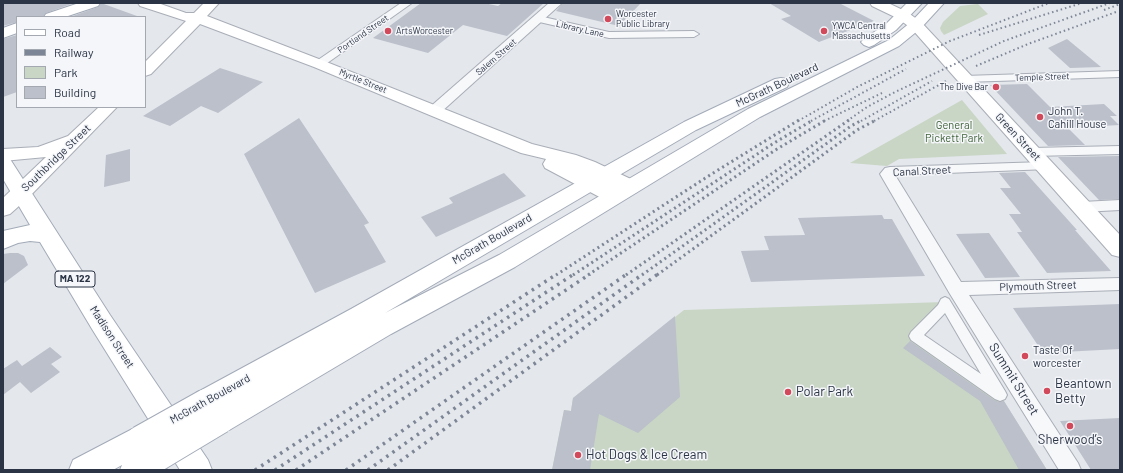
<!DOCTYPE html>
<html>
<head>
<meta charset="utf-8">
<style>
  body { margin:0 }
  #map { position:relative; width:1123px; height:473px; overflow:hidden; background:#e4e7ec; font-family:Barlow,sans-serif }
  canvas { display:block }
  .frame { position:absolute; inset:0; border:4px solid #2b3445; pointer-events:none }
  .legend { position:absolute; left:16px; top:16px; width:130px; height:92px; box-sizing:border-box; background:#f4f6f9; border:1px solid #a4a8b1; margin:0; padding:5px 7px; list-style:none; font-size:12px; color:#2b3445 }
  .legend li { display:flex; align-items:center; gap:8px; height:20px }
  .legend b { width:20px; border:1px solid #a4a8b1 }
</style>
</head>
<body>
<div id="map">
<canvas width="1123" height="473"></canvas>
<div class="frame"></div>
<ul class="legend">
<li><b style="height:5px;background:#fff"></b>Road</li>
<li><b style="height:5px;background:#7d8696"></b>Railway</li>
<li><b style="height:11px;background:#c9d6c5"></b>Park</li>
<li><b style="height:11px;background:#bbc0ca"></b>Building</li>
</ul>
</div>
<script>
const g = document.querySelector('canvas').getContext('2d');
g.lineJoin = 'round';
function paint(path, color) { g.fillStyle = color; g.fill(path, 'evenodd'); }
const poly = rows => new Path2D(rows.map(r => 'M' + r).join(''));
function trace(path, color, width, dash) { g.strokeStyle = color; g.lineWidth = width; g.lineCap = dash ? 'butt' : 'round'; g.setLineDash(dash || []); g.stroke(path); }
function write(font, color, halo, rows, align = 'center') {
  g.font = font + ' Barlow,sans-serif'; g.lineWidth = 3; g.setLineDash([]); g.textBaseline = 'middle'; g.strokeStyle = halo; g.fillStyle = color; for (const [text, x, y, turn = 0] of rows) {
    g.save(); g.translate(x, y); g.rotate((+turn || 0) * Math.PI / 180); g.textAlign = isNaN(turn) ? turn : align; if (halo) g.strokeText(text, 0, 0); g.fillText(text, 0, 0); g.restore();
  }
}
const green = poly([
  [978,4,988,14,944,35,941,31,940,28,943,22,960,6],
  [962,100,1007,154,899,159,887,166,850,163],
  [945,302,915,335,1000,395,1047,470,552,470,564,410,571,411,573,398,684,310]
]);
const building = poly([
  [3,3,74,3,46,13,43,17,17,17,17,22,3,26],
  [101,3,137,16,137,17,70,17,98,7],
  [421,3,484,3,498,6,502,3,544,3,507,36,463,25,428,53,373,38],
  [563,3,641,3,619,26,556,11],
  [769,3,839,3,874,21,819,42,781,19,791,16],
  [17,35,17,92,3,97,3,39],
  [1067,39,1101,67,1070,68,1048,48],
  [220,68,263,82,218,113,201,106,170,126,143,116],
  [1027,84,1050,107,1104,104,1117,116,1110,116,1119,125,1068,128,1085,145,1048,146,990,85],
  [299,118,369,223,364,225,386,262,315,293,244,154],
  [130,149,130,181,104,187,106,155],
  [1120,156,1120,199,1099,200,1058,157],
  [1025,172,1077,230,1075,230,1111,271,1047,273,1017,232,1022,232,1009,214,1021,214,1000,188,1011,188,999,173],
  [504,173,526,196,436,237,421,217,453,203,449,198],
  [882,215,884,219,892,219,925,276,751,282,741,251,769,250,764,236,805,235,798,218],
  [989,233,1020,277,985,278,956,234],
  [10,253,18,253,24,256,28,265,3,284,3,254],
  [1120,304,1120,349,1043,353,1013,308],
  [675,316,680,397,638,433,599,414,590,470,552,470,564,410,571,411,573,398],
  [910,341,994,400,999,402,1004,401,1047,470,1019,470,980,401,903,348],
  [50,347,62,357,51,364,60,372,31,393,20,382,3,395,3,369,17,360,22,366],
  [1120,418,1120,470,1091,470,1060,421]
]);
const pedestrian = poly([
  [945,297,949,299,1005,391,1007,395,1005,399,1000,401,995,399,911,340,909,336,911,332,938,305,941,299,945,297],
  [945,313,963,344,981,374,924,335,945,313]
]);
const minor = poly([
  [401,3,412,3,323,66,315,66,313,64,315,62,401,3],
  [539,16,609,32,694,31,699,34,694,37,609,38,535,21,534,19,535,17,539,16],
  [1120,71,1120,77,964,82,960,81,958,79,960,77,964,76,1120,71],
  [1120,146,1120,154,1032,156,1027,155,1025,152,1027,149,1032,148,1120,146],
  [1044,162,1049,163,1051,166,1049,169,895,175,961,282,1120,278,1120,290,969,295,1078,463,1081,470,1059,470,950,294,880,174,885,168,890,167,1044,162],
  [1120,200,1120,210,1082,212,1077,211,1075,207,1077,203,1082,202,1120,200]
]);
const tertiary = poly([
  [549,3,562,3,440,113,435,114,430,113,428,110,430,107,549,3]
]);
const secondary = poly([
  [138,3,158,3,186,13,194,13,204,3,219,3,207,16,324,61,532,144,576,155,595,162,637,182,640,187,637,192,630,194,623,192,575,168,621,191,624,196,621,201,614,203,607,201,545,168,543,164,546,159,521,153,314,67,200,24,151,74,145,76,145,62,186,21,140,6,138,3],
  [870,3,888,3,907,12,921,22,1120,235,1120,257,1112,255,911,28,897,18,872,6,870,3],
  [99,107,117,107,28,198,10,214,3,216,3,198,46,157,3,161,3,149,38,147,68,136,99,107]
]);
const primary = poly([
  [79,3,100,3,98,6,65,17,44,17,46,14,79,3],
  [907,3,922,3,896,30,874,45,869,47,864,45,861,42,864,39,886,24,907,3],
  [929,3,944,3,921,28,899,46,760,117,515,267,391,334,231,429,221,433,211,429,207,420,210,413,206,415,196,411,192,402,196,393,351,309,684,122,775,79,781,78,787,79,789,83,787,87,696,130,385,313,499,255,748,109,889,40,911,22,929,3],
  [17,23,17,33,3,38,3,28,17,23],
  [3,157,10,159,110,315,208,460,212,470,180,470,92,329,40,242,30,241,18,243,3,249,3,231,30,225,3,179,3,157],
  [140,425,150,429,154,439,151,447,156,445,166,449,171,459,166,469,120,470,122,465,113,470,69,470,73,460,140,425]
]);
const railFar2 = poly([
  [1104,10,1120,4],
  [979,35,1082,3],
  [976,66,1028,44,1116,12],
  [798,121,857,87,950,41,1049,3],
  [811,121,906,69],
  [824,121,882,93],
  [847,121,867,107,895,92,1004,41,1110,3],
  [861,121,932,81],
  [874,121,946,81]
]);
const railFar1 = poly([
  [556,275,710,175,799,120],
  [573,275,774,143,813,120],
  [588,275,777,149,826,120],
  [626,275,849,120],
  [642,275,851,126,862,120],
  [657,275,857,130,876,120]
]);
const rail = poly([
  [255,470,557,274],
  [275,470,574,274],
  [296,470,590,274],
  [346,470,627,274],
  [368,470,643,274],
  [388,470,658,274]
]);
const primaryBridge = poly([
  [140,439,206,402],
  [156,459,221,420]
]);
const markers = [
  [608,19,4,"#d1495b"],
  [388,31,4,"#d1495b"],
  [824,31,4,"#d1495b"],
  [996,87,4,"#d1495b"],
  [1040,117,4,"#d1495b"],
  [1025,356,4,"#d1495b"],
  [1047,391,4,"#d1495b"],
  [788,392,4,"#d1495b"],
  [1070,426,4,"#d1495b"],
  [578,455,4,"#d1495b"]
];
const farPoinames = [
  ["Worcester",616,14],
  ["Public Library",616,24],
  ["YWCA Central",832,26],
  ["Massachusetts",832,36],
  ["ArtsWorcester",396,31],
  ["The Dive Bar",988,87,"right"]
];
const farStreetnames = [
  ["Library Lane",580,29,13],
  ["Portland Street",363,34,-35],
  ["Salem Street",496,57,-41],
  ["Temple Street",1042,77,-2],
  ["Myrtle Street",363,81,22]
];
const shields = [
  [75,279,40]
];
const shieldNames = [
  ["MA 122",75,279]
];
const streetNames = [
  ["McGrath Boulevard",777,85,-25],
  ["Green Street",1018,137,47],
  ["Southbridge Street",56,158,-44],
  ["Canal Street",922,171,-3],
  ["McGrath Boulevard",492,239,-30],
  ["Plymouth Street",1038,286,-2],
  ["Madison Street",112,337,57],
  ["McGrath Boulevard",210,399,-29]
];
const poiNames = [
  ["John T.",1048,111],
  ["Cahill House",1048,124],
  ["Taste Of",1033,350],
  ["worcester",1033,363]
];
const parkNames = [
  ["General",954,125],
  ["Pickett Park",954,138]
];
const nearStreetnames = [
  ["Summit Street",1014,379,58]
];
const nearPoinames = [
  ["Beantown",1055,384],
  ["Betty",1055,399],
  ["Polar Park",796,392],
  ["Sherwood’s",1070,440,"center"],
  ["Hot Dogs & Ice Cream",586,455]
];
paint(green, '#c9d6c5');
paint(building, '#bbc0ca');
trace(pedestrian, '#a9aeb7', 2);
trace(minor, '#a9aeb7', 2);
trace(tertiary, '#a9aeb7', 2);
trace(secondary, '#a9aeb7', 2);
trace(primary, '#a3abb8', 2);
paint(pedestrian, '#f7f8fa');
paint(minor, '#f7f8fa');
paint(tertiary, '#f7f8fa');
paint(secondary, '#fff');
paint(primary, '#fff');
trace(railFar2, '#7d8696', 2, [1.5, 3]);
trace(railFar1, '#7d8696', 3, [2, 3.5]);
trace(rail, '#7d8696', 3.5, [2.5, 5]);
trace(primaryBridge, '#a3abb8', 28, []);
trace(primaryBridge, '#fff', 26);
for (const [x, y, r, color] of markers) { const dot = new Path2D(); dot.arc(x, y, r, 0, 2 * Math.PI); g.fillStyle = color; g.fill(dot); trace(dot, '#f4f6f9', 1.5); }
write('9px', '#2b3445', '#f4f6f9', farPoinames, 'left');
write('9px', '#2b3445', '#f4f6f9', farStreetnames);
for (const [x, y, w] of shields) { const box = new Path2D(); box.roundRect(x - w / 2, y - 8, w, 16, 3); g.fillStyle = '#f4f6f9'; g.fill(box); trace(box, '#2b3445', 1); }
write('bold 10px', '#2b3445', null, shieldNames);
write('11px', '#2b3445', '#f4f6f9', streetNames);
write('11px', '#2b3445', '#f4f6f9', poiNames, 'left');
write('11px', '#3f6138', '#f4f6f9', parkNames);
write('13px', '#2b3445', '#f4f6f9', nearStreetnames);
write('13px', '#2b3445', '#f4f6f9', nearPoinames, 'left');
</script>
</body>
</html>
